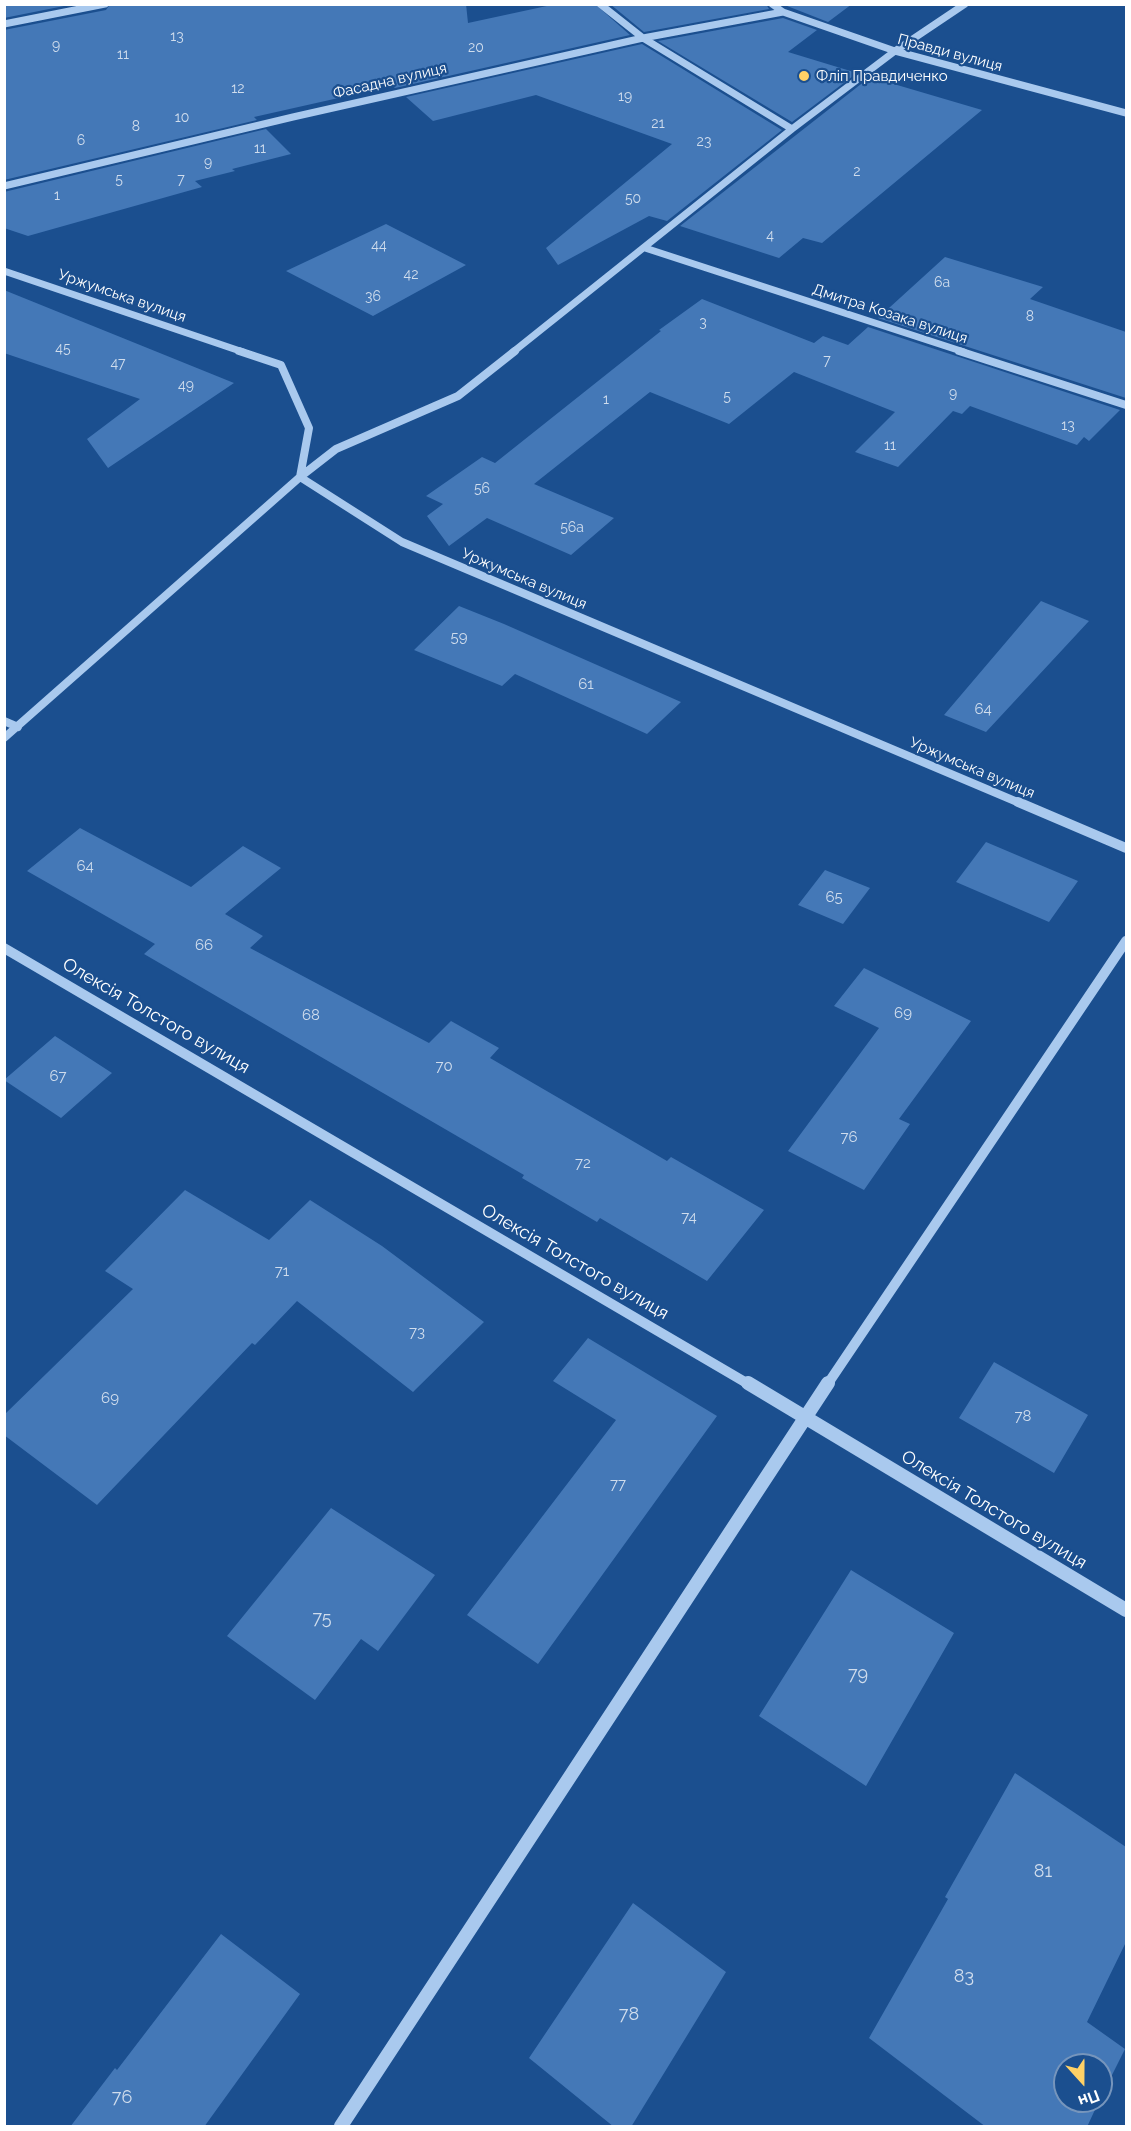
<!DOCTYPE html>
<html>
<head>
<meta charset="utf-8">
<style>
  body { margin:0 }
  #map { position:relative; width:1131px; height:2131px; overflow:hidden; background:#1b4f8f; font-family:Raleway,sans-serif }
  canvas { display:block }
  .frame { position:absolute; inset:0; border:6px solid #fff; pointer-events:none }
  .north { position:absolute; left:1053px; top:2053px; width:60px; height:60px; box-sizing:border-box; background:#1b4f8f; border:2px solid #7695bc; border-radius:50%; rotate:159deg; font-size:16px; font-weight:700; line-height:24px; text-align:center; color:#fff }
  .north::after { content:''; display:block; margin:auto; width:21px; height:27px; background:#ffd166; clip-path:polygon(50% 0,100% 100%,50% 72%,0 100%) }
</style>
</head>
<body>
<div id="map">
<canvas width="1131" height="2131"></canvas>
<div class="frame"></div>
<div class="north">Пн</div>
</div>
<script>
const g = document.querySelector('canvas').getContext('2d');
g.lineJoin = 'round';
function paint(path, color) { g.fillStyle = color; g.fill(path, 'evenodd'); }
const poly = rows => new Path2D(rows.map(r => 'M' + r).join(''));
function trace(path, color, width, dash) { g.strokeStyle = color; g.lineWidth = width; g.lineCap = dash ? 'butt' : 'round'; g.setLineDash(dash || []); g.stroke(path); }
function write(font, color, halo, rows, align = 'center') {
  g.font = font + ' Raleway,sans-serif'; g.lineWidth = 4.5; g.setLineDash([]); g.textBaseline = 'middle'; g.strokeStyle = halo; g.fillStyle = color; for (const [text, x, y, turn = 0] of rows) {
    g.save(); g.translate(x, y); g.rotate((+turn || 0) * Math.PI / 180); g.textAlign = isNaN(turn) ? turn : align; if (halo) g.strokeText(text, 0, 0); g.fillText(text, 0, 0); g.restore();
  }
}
const building = poly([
  [4,4,74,4,4,18],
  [110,4,466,4,468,23,556,4,595,4,630,35,395,88,392,85,334,99,254,117,257,120,4,180,4,30,106,10],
  [610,4,766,4,769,9,644,32],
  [782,4,852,4,828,22],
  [783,18,817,30,788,52,857,73,792,122,658,41],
  [642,44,782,130,667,221,649,216,558,265,546,248,672,144,536,95,433,121,406,97],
  [870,77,982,110,822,243,803,238,779,258,680,226],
  [266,129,291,154,232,169,235,171,195,181,202,187,28,236,4,228,4,192],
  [386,224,466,265,373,316,286,271],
  [945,257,1043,287,1030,299,1126,332,1126,398,878,318],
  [4,290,234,383,108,468,87,439,140,399,4,353],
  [702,299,814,343,823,336,848,345,868,327,1120,410,1089,441,1084,437,1077,445,970,406,962,414,953,411,898,467,855,452,895,412,794,372,729,424,650,392,534,484,614,518,571,555,487,518,449,546,427,516,443,504,426,496,482,457,495,463,661,331,659,330],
  [1041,601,1089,621,986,732,944,715],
  [459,606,504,624,681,702,647,734,515,674,502,686,414,650],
  [80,828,191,887,243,846,281,868,225,914,263,936,250,948,429,1043,451,1021,499,1048,490,1058,667,1161,671,1157,764,1210,707,1281,600,1218,597,1222,522,1178,524,1175,144,954,155,944,27,871],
  [986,842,1078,881,1049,922,956,882],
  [825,870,870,888,843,924,798,905],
  [864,968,971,1021,899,1119,910,1124,864,1190,788,1151,879,1028,834,1006],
  [55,1036,112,1073,61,1118,4,1080],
  [185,1190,269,1240,310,1200,382,1246,484,1322,413,1392,297,1301,255,1345,252,1343,97,1505,4,1435,4,1415,133,1289,105,1271],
  [588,1338,717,1416,538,1664,467,1615,616,1420,553,1381],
  [994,1362,1088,1415,1054,1473,959,1418],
  [331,1508,435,1575,378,1651,361,1639,315,1700,227,1636],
  [851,1570,954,1633,866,1786,759,1716],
  [1015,1773,1126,1847,1126,1942,1087,2022,1125,2049,1101,2097,1101,2065,1065,2065,1065,2101,1099,2101,1087,2127,986,2127,869,2038,948,1899,945,1897],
  [633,1903,726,1972,631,2127,614,2127,529,2058],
  [221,1934,300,1994,204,2127,70,2127,115,2068,117,2070]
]);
const minorFar3 = poly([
  [600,4,643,38,792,129],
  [772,4,783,12,895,51,1126,113],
  [4,24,105,4],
  [4,186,293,117,643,38,783,12],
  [645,248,964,352],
  [4,271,243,352],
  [513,352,792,129,895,51,965,4]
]);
const minorFar2 = poly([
  [239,351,281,365,309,428,300,477,402,542,1022,804],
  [959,351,1126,405],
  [4,721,18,727],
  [4,738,300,477,336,449,458,396,515,351]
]);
const minorFar1 = poly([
  [1018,802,1126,848],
  [4,948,750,1385],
  [827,1385,1126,941]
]);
const minor = poly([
  [748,1383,1126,1610],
  [341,2126,828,1383]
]);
const markers = [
  [804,76,6,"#ffd166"]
];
const farNumbernames = [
  ["13",177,37],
  ["9",56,46],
  ["20",476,48],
  ["11",123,55],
  ["12",238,89],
  ["19",625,97],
  ["10",182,118],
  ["21",658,124],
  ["8",136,127],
  ["6",81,141],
  ["23",704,142],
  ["11",260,149],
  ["9",208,163],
  ["2",857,172],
  ["5",119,180],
  ["7",181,180],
  ["1",57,196],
  ["50",633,199],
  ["4",770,236],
  ["44",379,246],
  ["42",411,275],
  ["6а",942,283],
  ["36",373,297],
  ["8",1030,317],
  ["3",703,323],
  ["45",63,349],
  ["7",827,361],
  ["47",118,364],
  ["49",186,386],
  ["9",953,394],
  ["5",727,397],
  ["1",606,400],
  ["13",1068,426],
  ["11",890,446],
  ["56",482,489],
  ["56а",572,528]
];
const farStreetnames = [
  ["Правди вулиця",950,53,15],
  ["Фасадна вулиця",390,81,-13],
  ["Уржумська вулиця",122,296,19],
  ["Дмитра Козака вулиця",890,314,18],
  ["Уржумська вулиця",524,579,23],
  ["Уржумська вулиця",972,768,23]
];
const farPoinames = [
  ["Фліп Правдиченко",816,76]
];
const numberNames = [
  ["59",459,637],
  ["61",586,684],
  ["64",983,709],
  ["64",85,866],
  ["65",834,897],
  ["66",204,945],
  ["69",903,1013],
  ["68",311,1015],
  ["70",444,1066],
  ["67",58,1076],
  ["76",849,1137],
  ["72",583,1163],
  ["74",689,1217],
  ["71",282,1271],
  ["73",417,1332],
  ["69",110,1398],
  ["78",1023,1416],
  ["77",618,1484]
];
const streetNames = [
  ["Олексія Толстого вулиця",156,1016,30],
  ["Олексія Толстого вулиця",575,1262,30],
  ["Олексія Толстого вулиця",994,1510,31]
];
const nearNumbernames = [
  ["75",322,1619],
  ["79",858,1675],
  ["81",1043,1872],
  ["83",964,1977],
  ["78",629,2015],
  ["76",122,2098]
];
paint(building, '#4478b7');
trace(minorFar3, '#a9c9ee', 7);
trace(minorFar2, '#a9c9ee', 8);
trace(minorFar1, '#a9c9ee', 10);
trace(minor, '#a9c9ee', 14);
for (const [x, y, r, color] of markers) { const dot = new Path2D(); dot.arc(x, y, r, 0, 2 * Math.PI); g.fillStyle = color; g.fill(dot); trace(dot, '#1b4f8f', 2); }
write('14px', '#d0dded', null, farNumbernames);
write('15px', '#fff', '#1b4f8f', farStreetnames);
write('15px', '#fff', '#1b4f8f', farPoinames, 'left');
write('15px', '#d0dded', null, numberNames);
write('18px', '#fff', '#1b4f8f', streetNames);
write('18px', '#d0dded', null, nearNumbernames);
</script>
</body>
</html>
